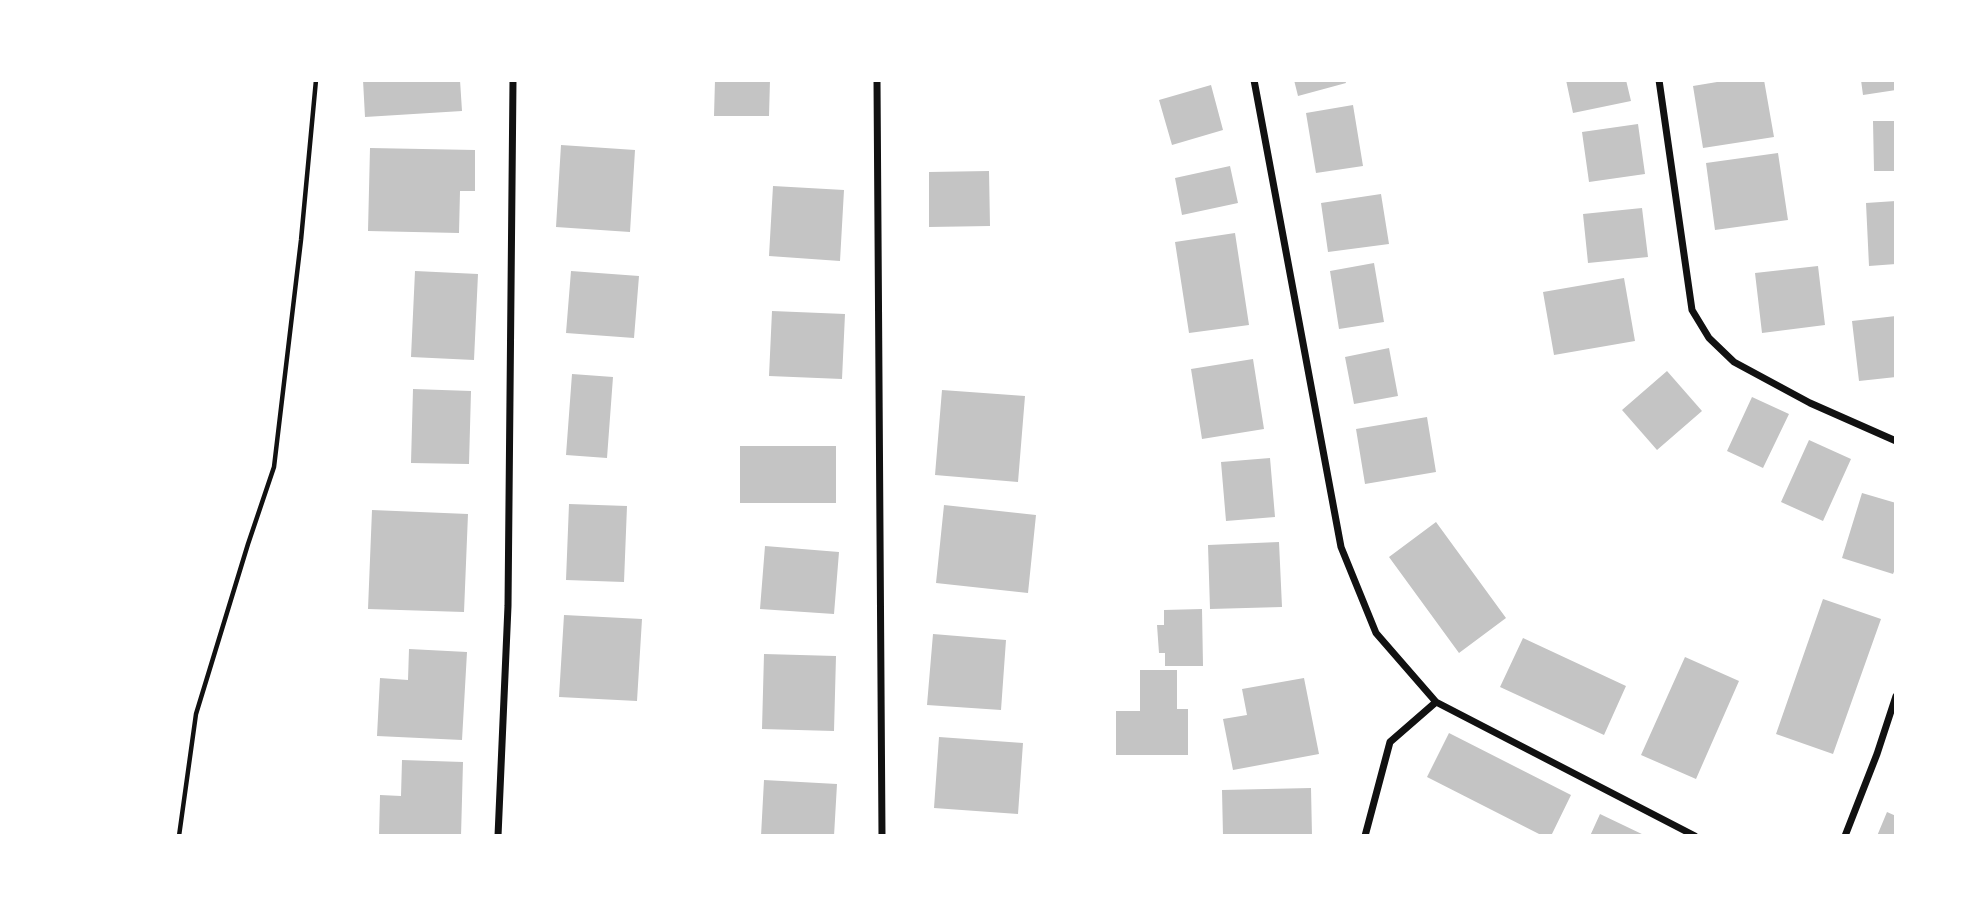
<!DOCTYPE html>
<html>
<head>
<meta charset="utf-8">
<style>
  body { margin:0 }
  #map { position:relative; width:1976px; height:916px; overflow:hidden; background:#fff; font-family:"Roboto Condensed",sans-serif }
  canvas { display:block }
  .frame { position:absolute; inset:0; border:82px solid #fff; pointer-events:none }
</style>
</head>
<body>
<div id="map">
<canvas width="1976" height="916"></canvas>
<div class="frame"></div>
</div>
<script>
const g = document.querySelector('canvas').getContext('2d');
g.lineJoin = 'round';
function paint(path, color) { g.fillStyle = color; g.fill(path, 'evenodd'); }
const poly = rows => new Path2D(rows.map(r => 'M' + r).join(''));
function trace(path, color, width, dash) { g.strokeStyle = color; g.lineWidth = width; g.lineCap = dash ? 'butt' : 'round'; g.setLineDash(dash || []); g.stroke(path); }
const building = poly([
  [363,80,460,80,462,111,365,117],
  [715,80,770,80,769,116,714,116],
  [1294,80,1345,80,1346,83,1298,96],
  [1566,80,1626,80,1631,101,1573,113],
  [1729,80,1764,80,1774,137,1703,148,1693,86],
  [1861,80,1896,80,1896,90,1863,95],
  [1211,85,1223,130,1172,145,1159,100],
  [1353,105,1363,166,1316,173,1306,113],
  [1873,121,1896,121,1896,171,1874,171],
  [1638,124,1645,174,1589,182,1582,132],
  [561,145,635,150,630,232,556,227],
  [370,148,475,150,475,191,460,191,459,233,368,231],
  [1778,153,1788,220,1715,230,1706,163],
  [1230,166,1238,203,1182,215,1175,178],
  [989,171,990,226,929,227,929,172],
  [773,186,844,190,840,261,769,256],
  [1381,194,1389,244,1328,252,1321,203],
  [1896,201,1896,264,1869,266,1866,203],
  [1642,208,1648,257,1588,263,1583,214],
  [1235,233,1249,325,1189,333,1175,242],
  [1374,263,1384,322,1339,329,1330,271],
  [1818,266,1825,325,1762,333,1755,273],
  [415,271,478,274,474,360,411,357],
  [571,271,639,276,634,338,566,333],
  [1624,278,1635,341,1554,355,1543,292],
  [772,311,845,314,842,379,769,376],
  [1896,316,1896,377,1859,381,1852,321],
  [1389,348,1398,396,1354,404,1345,357],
  [1253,359,1264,429,1202,439,1191,369],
  [1667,371,1702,411,1657,450,1622,410],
  [572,374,613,377,607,458,566,455],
  [413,389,471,391,469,464,411,463],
  [942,390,1025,396,1018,482,935,475],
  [1752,397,1789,414,1763,468,1727,451],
  [1427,417,1436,472,1365,484,1356,429],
  [1809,440,1851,459,1823,521,1781,502],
  [740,446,836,446,836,503,740,503],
  [1270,458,1275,517,1226,521,1221,462],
  [1862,493,1896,503,1896,567,1893,574,1842,558],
  [569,504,627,506,624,582,566,580],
  [944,505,1036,515,1028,593,936,583],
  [372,510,468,514,464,612,368,609],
  [1436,522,1506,618,1459,653,1389,557],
  [1279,542,1282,607,1210,609,1208,545],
  [765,546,839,552,834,614,760,609],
  [1823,599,1881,619,1833,754,1776,734],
  [1202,609,1203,666,1165,666,1165,653,1159,653,1157,625,1164,625,1164,610],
  [564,615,642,619,637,701,559,697],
  [933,634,1006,640,1001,710,927,705],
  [1523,638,1626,686,1604,735,1500,687],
  [409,649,467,652,462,740,377,736,380,678,408,680],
  [764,654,836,656,834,731,762,729],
  [1685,657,1739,681,1696,779,1641,755],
  [1140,670,1177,670,1177,709,1188,709,1188,755,1116,755,1116,711,1140,711],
  [1304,678,1319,754,1233,770,1223,719,1247,715,1242,689],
  [1449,733,1571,795,1551,836,1543,836,1427,777],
  [939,737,1023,743,1018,814,934,808],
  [402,760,463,762,461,836,379,836,380,795,401,796],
  [764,780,837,784,834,836,761,836],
  [1311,788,1312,836,1223,836,1222,790],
  [1887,812,1896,816,1896,836,1877,836],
  [1600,814,1646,836,1590,836]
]);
const path = poly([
  [179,836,196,714,248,544,274,467,301,240,316,80]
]);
const minor = poly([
  [877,80,882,836],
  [1254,80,1341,547,1376,633,1436,702,1695,836],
  [1659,80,1692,310,1709,338,1734,362,1810,403,1896,441],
  [498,836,508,606,513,80],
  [1365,836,1390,742,1436,702],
  [1845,836,1877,754,1896,696]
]);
paint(building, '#c4c4c4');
trace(path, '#111', 4.5);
trace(minor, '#111', 7);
</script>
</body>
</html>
